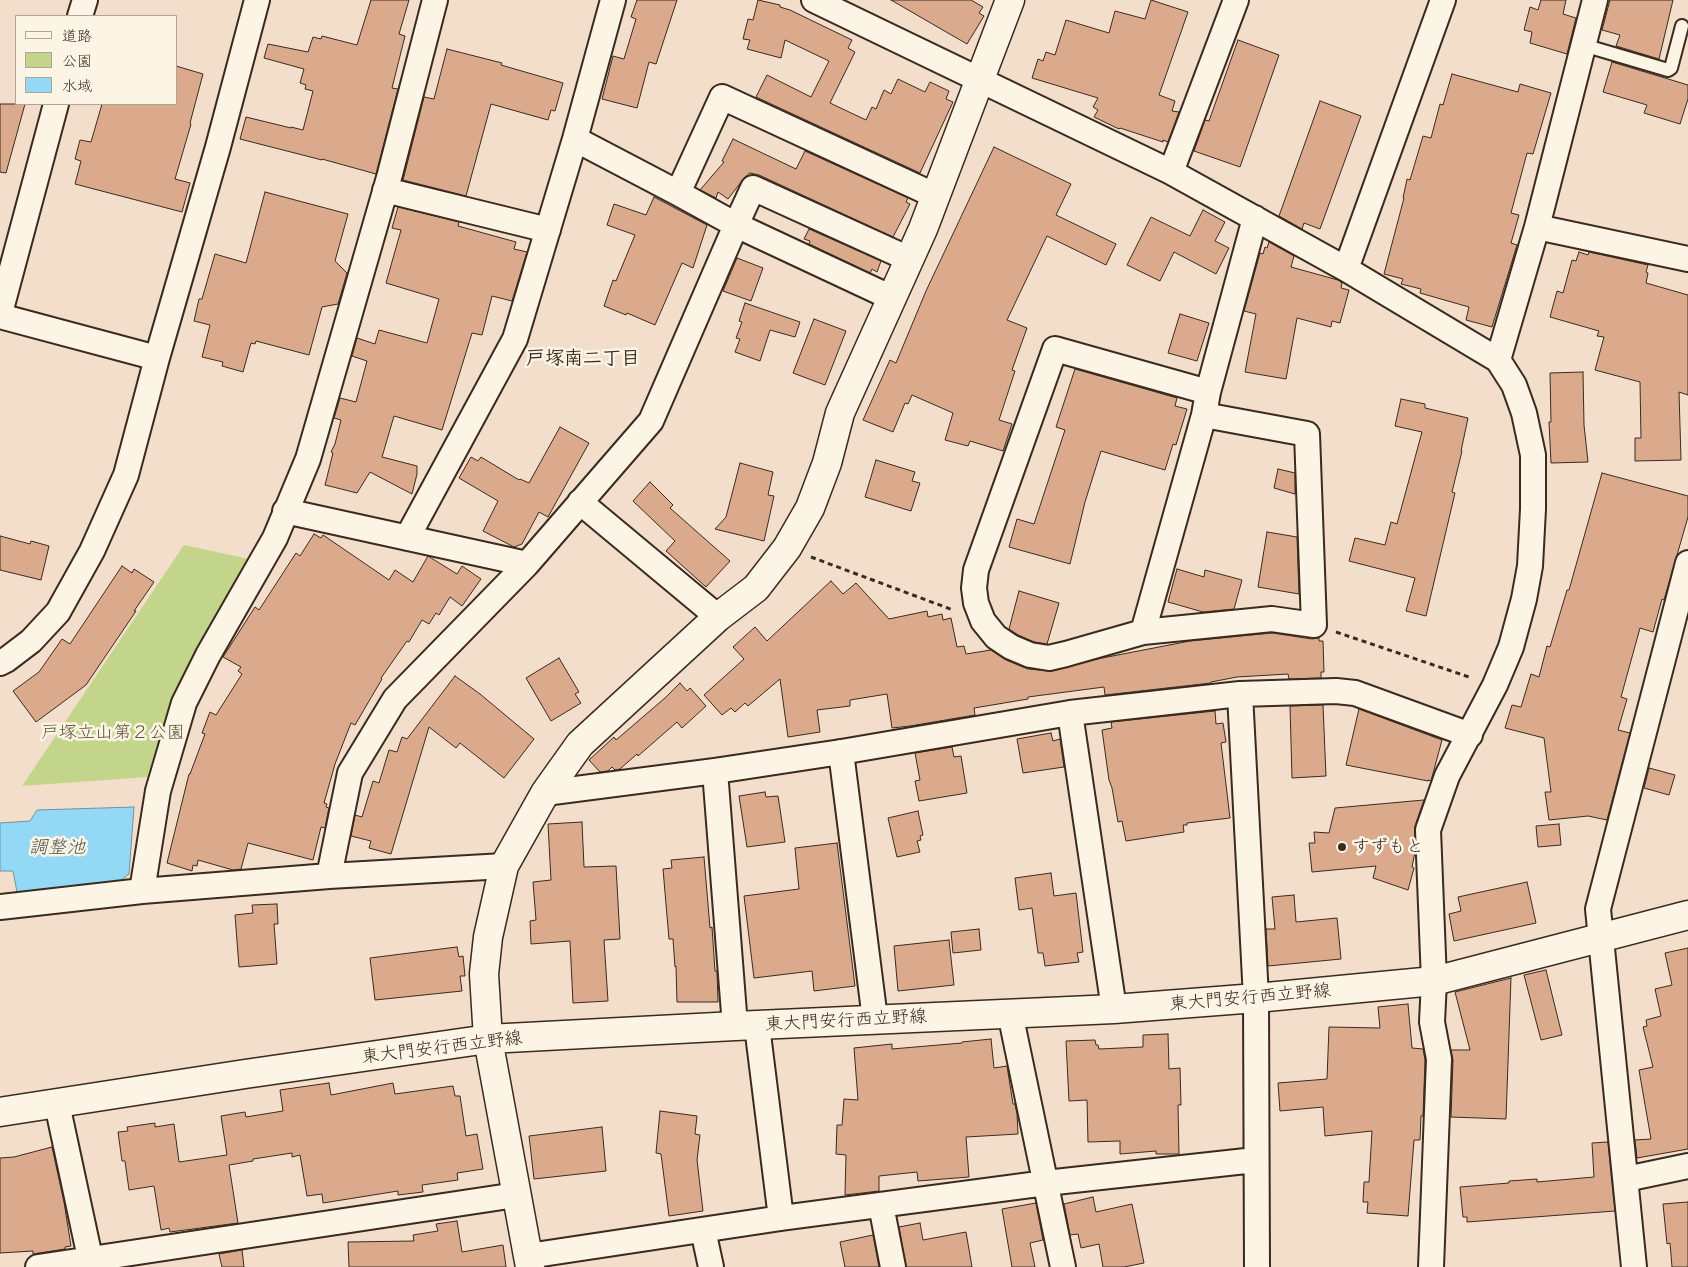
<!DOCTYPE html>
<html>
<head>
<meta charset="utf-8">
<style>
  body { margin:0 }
  #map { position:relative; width:1688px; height:1267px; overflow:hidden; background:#f2decb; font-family:"Shantell Sans","Klee One",sans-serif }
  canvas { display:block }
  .legend { position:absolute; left:15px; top:15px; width:162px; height:90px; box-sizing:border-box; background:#fcf5e5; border:1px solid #afa495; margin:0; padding:6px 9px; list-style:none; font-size:15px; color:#3b2a1e }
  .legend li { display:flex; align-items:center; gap:10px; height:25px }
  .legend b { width:25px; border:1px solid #afa495 }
</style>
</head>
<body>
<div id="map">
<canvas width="1688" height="1267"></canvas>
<ul class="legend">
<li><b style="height:6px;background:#fcf5e5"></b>道路</li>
<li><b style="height:14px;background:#c3d58a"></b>公園</li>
<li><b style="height:14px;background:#93d9f5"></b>水域</li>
</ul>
</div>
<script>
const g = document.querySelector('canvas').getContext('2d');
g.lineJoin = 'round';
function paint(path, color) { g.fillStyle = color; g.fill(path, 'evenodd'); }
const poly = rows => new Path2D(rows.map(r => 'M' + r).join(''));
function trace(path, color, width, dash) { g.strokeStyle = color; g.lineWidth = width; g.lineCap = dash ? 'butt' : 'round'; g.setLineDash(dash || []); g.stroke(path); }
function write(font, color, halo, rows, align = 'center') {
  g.font = font + ' "Shantell Sans","Klee One",sans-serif'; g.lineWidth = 5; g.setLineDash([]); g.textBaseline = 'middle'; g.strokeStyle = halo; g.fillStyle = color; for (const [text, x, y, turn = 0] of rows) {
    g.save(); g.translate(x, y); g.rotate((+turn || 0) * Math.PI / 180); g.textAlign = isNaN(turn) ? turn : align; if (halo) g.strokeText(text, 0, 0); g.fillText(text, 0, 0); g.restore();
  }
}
const green = poly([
  [184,545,249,559,198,650,173,698,147,777,22,786]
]);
const water = poly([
  [134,807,129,874,120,881,17,892,13,871,0,871,0,823,30,821,37,810,134,807]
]);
const building = poly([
  [371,0,409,0,399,34,405,36,392,88,398,89,376,174,322,159,322,160,240,139,246,117,291,128,291,127,303,130,313,91,305,89,306,85,300,83,304,69,264,58,268,44,308,52,313,37,321,39,322,36,357,45,371,0],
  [637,0,677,0,656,64,649,62,637,108,602,99,613,56,624,59,636,19,631,17,637,0],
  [758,0,780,5,780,7,790,10,852,40,848,48,855,52,830,103,866,120,872,107,876,109,884,90,891,94,898,79,925,92,930,82,949,91,946,99,953,102,920,173,756,97,767,75,811,97,829,61,785,40,781,58,747,49,750,40,743,39,748,19,753,20,758,0],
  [891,0,971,0,983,7,979,13,984,16,967,44,891,0],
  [1151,0,1188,12,1159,95,1175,101,1172,111,1179,112,1168,142,1163,140,1163,142,1120,128,1119,129,1094,117,1098,110,1093,107,1098,98,1032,78,1038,59,1043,61,1046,52,1055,55,1066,20,1109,33,1115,11,1145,19,1151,0],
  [1541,0,1566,0,1563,14,1576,18,1567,54,1530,43,1532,32,1524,30,1530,7,1538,10,1541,0],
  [1610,0,1673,0,1659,59,1616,46,1620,35,1602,30,1610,0],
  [1238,40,1279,55,1240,167,1194,151,1205,120,1209,121,1238,40],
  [447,49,502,63,501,65,563,83,555,111,551,110,548,120,491,104,466,196,403,180,424,97,434,99,447,49],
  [1612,62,1688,85,1688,99,1680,124,1644,113,1647,105,1603,92,1612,62],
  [176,66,203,74,190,123,191,124,175,179,190,183,182,212,75,184,81,161,75,159,80,140,91,142,102,104,176,104,176,66],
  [1452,74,1518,92,1520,84,1551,93,1533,154,1527,153,1511,213,1519,215,1511,243,1517,245,1492,327,1466,320,1469,307,1420,293,1421,289,1401,284,1403,279,1384,274,1404,198,1403,198,1407,179,1410,180,1423,136,1431,138,1440,104,1443,105,1452,74],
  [1320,101,1361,116,1320,229,1304,223,1302,229,1279,216,1320,101],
  [0,104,25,104,6,173,0,172,0,104],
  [733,139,796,169,805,151,908,198,906,202,910,204,893,237,759,175,750,173,745,177,728,199,718,192,716,198,700,190,724,162,722,161,733,139],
  [994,147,1071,184,1056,215,1116,244,1106,265,1047,236,1007,320,1027,328,1012,370,1015,371,999,420,1012,424,1003,451,970,441,968,446,945,440,953,413,912,395,908,404,905,403,893,432,863,420,890,360,896,363,926,291,994,147],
  [265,192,348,214,335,261,347,273,338,304,322,307,309,355,256,341,255,344,251,343,243,372,222,366,223,362,202,357,210,325,194,321,199,299,202,299,215,254,246,263,265,192],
  [654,197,707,225,693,268,682,263,655,325,627,313,626,315,604,306,613,280,616,281,635,235,607,225,614,204,646,215,654,197],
  [398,207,459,222,458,226,516,242,514,249,527,252,512,301,492,296,482,335,472,333,442,430,394,416,382,457,417,466,417,474,412,494,370,472,357,493,325,485,333,453,331,452,335,444,341,420,334,418,340,398,356,402,367,361,352,356,357,338,375,344,379,330,427,343,439,299,386,283,401,230,392,228,398,207],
  [1203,210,1225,222,1215,241,1229,248,1216,274,1174,252,1160,281,1127,265,1151,217,1190,236,1203,210],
  [809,229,881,261,877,272,872,269,870,273,809,244,810,241,804,239,809,229],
  [1269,242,1294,256,1291,267,1338,280,1342,283,1341,288,1349,290,1340,323,1332,321,1331,327,1297,318,1286,379,1245,372,1256,314,1244,311,1260,253,1263,254,1265,247,1267,248,1269,242],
  [1579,252,1588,255,1589,252,1648,265,1646,272,1648,273,1646,283,1688,295,1688,395,1679,392,1681,460,1635,461,1635,438,1641,438,1640,382,1595,370,1604,337,1597,336,1599,331,1550,317,1557,291,1563,293,1572,260,1576,261,1579,252],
  [737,258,763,268,751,301,723,291,737,258],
  [745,303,800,322,795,337,770,330,760,361,735,352,740,339,736,338,742,322,739,321,745,303],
  [1180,314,1209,323,1197,361,1168,353,1180,314],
  [814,319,846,331,825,385,793,373,814,319],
  [1075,369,1177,398,1175,406,1187,409,1176,445,1173,444,1165,470,1101,451,1085,502,1070,564,1009,547,1017,519,1034,524,1065,430,1056,427,1075,369],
  [1583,372,1584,425,1588,462,1551,463,1549,422,1551,422,1550,373,1583,372],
  [1401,399,1425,404,1425,408,1468,418,1461,451,1462,451,1452,492,1455,493,1426,616,1406,611,1415,578,1349,561,1355,538,1385,545,1391,522,1397,524,1422,432,1395,426,1401,399],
  [560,427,589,443,548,517,539,512,522,544,514,547,483,531,498,501,459,478,471,457,478,461,481,457,519,480,520,479,529,483,560,427],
  [876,460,915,472,912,481,920,483,911,511,865,497,876,460],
  [740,463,773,472,768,495,774,496,764,541,715,529,726,517,740,463],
  [1278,469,1295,473,1295,494,1274,488,1278,469],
  [1602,473,1688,496,1688,517,1664,600,1662,599,1653,632,1640,628,1621,697,1627,699,1618,730,1630,733,1607,820,1588,816,1549,820,1545,792,1551,792,1544,738,1505,728,1512,705,1521,707,1531,674,1539,677,1547,646,1550,647,1567,590,1569,590,1602,473],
  [650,482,673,505,670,508,730,561,706,587,666,551,675,541,633,501,650,482],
  [1267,532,1297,537,1299,594,1258,587,1267,532],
  [314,534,321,538,323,535,389,580,395,570,413,582,428,556,457,574,462,566,481,579,462,606,450,597,439,615,436,613,429,624,422,620,409,642,407,641,381,678,382,679,355,725,351,723,335,764,324,803,327,804,326,807,329,808,325,828,321,827,313,860,248,843,241,869,233,870,198,860,197,866,193,865,192,871,167,863,189,774,190,774,205,734,202,733,210,712,216,715,242,674,238,671,241,667,223,657,255,607,259,610,296,553,300,556,314,534],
  [0,536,30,544,31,541,49,546,41,580,0,570,0,536],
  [122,566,132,573,134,569,154,582,134,611,136,611,86,685,36,722,13,691,39,672,62,639,70,644,122,566],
  [1177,569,1204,577,1205,570,1242,580,1234,609,1203,612,1168,602,1177,569],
  [831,581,843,594,856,583,889,619,927,611,928,617,942,614,943,620,951,618,957,647,964,646,966,654,991,650,1006,660,1028,669,1052,671,1097,659,1190,641,1272,633,1312,639,1319,638,1319,641,1323,641,1324,672,1321,672,1321,678,1289,679,1288,674,1237,677,1211,682,1211,683,1105,695,1104,687,1028,697,1028,699,974,708,975,715,910,726,892,728,887,694,850,700,850,706,817,710,820,732,788,737,780,679,748,706,745,703,735,712,731,708,722,715,704,695,744,659,733,647,755,627,767,641,831,581],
  [1019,591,1059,603,1047,644,1034,642,1018,635,1009,629,1019,591],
  [559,658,579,692,575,694,581,703,551,721,526,678,559,658],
  [455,676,480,694,534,739,504,778,460,743,456,748,429,727,391,854,369,848,371,841,351,836,355,815,362,817,373,781,379,783,389,750,397,752,402,737,407,739,455,676],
  [680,683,687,691,690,688,706,706,682,728,677,722,638,756,637,754,620,769,615,770,612,767,608,771,600,772,589,760,614,737,616,740,665,698,680,683],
  [1323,705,1326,776,1292,778,1290,706,1323,705],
  [1359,709,1442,740,1431,781,1428,780,1428,781,1346,765,1359,709],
  [1215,711,1216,724,1223,723,1226,742,1221,743,1230,818,1187,823,1187,825,1183,825,1184,832,1126,841,1122,821,1118,822,1112,788,1109,780,1102,730,1112,728,1111,722,1215,711],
  [1051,733,1053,741,1060,739,1064,767,1023,773,1017,739,1051,733],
  [952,747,954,757,961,756,967,793,919,801,915,781,920,780,915,753,952,747],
  [1649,768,1675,775,1669,795,1644,788,1649,768],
  [765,792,766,797,778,796,785,842,747,847,739,796,765,792],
  [1424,800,1415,826,1415,852,1412,867,1414,868,1408,890,1373,878,1376,866,1312,872,1309,843,1315,843,1314,832,1329,833,1335,808,1424,800],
  [918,811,923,835,920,836,921,840,917,841,920,852,897,857,888,818,918,811],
  [582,822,584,867,616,866,620,939,604,940,608,1001,573,1003,570,941,531,944,530,921,536,920,533,882,551,880,548,824,582,822],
  [1559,824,1561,845,1538,847,1536,826,1559,824],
  [837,843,855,986,814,991,812,971,754,978,744,896,799,889,795,848,837,843],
  [704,857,710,928,712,927,715,971,717,971,718,1002,677,1002,676,966,675,967,673,939,669,939,663,869,672,868,671,860,704,857],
  [1051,873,1054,896,1076,893,1083,952,1077,953,1079,962,1045,966,1043,953,1038,953,1032,908,1019,910,1015,878,1051,873],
  [1527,882,1536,923,1454,941,1449,914,1461,911,1458,897,1527,882],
  [1294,895,1296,922,1337,918,1341,959,1268,966,1266,929,1275,929,1272,897,1294,895],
  [277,904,278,924,274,924,277,964,239,967,235,915,253,913,252,905,277,904],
  [979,929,981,950,953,953,951,932,979,929],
  [949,940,954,985,898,991,894,946,949,940],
  [457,947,459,957,463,956,465,976,460,976,462,991,375,1000,370,958,457,947],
  [1688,948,1688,1149,1637,1158,1635,1140,1651,1139,1639,1070,1653,1067,1643,1027,1647,1026,1646,1020,1661,1016,1655,989,1672,985,1665,953,1688,948],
  [1546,970,1562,1035,1541,1040,1524,975,1546,970],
  [1511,978,1506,1119,1451,1117,1453,1060,1451,1050,1470,1050,1455,992,1511,978],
  [1408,1004,1412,1048,1423,1049,1425,1060,1423,1116,1421,1116,1420,1140,1414,1140,1408,1216,1367,1213,1368,1202,1363,1202,1364,1182,1369,1182,1372,1131,1325,1136,1323,1107,1280,1111,1278,1083,1327,1079,1329,1027,1380,1028,1378,1007,1408,1004],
  [1168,1034,1169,1069,1180,1068,1181,1105,1178,1105,1179,1154,1156,1154,1156,1151,1120,1154,1120,1141,1088,1142,1087,1100,1069,1101,1066,1041,1095,1040,1096,1045,1098,1045,1099,1049,1143,1047,1143,1035,1168,1034],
  [991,1039,994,1068,1007,1066,1013,1104,1015,1104,1017,1114,1018,1134,966,1137,969,1177,918,1181,917,1172,879,1176,879,1191,845,1195,846,1155,836,1154,837,1125,842,1125,844,1099,858,1100,854,1048,892,1044,892,1049,962,1043,962,1042,991,1039],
  [329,1083,331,1095,393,1083,395,1094,453,1086,455,1096,460,1096,466,1136,477,1134,483,1169,457,1173,458,1180,422,1185,423,1192,398,1195,398,1191,323,1203,322,1194,307,1196,300,1155,292,1157,292,1153,253,1159,253,1161,229,1165,238,1223,170,1232,169,1228,161,1230,154,1186,129,1190,125,1161,122,1161,118,1132,128,1131,127,1127,155,1123,155,1127,174,1124,179,1162,227,1155,221,1116,245,1112,246,1117,283,1111,280,1090,329,1083],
  [660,1111,697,1116,695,1134,700,1135,697,1160,703,1211,669,1216,661,1154,656,1153,660,1111],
  [602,1127,606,1171,534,1179,529,1136,602,1127],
  [1608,1142,1615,1211,1467,1222,1467,1217,1463,1217,1460,1187,1509,1183,1509,1181,1537,1179,1537,1182,1594,1177,1592,1143,1608,1142],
  [52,1147,64,1202,71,1246,65,1247,65,1249,33,1254,33,1251,0,1253,0,1158,14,1157,52,1147],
  [1093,1197,1096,1212,1132,1204,1144,1263,1124,1267,1103,1267,1099,1244,1081,1248,1078,1234,1070,1235,1064,1204,1093,1197],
  [1688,1202,1688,1267,1672,1267,1670,1243,1667,1244,1663,1204,1688,1202],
  [1036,1203,1043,1240,1030,1243,1035,1267,1012,1267,1002,1209,1036,1203],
  [457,1221,462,1252,503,1245,506,1267,349,1267,348,1242,414,1241,413,1235,438,1231,436,1224,457,1221],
  [920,1223,923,1240,966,1232,972,1267,906,1267,899,1227,920,1223],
  [873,1235,879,1267,845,1267,840,1242,873,1235],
  [242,1250,244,1267,222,1267,219,1254,242,1250]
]);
const path = poly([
  [811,557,953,610],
  [1336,632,1472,678]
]);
const lane = poly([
  [1583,45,1668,70,1671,68,1682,26]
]);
const street = poly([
  [814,0,1171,172,1346,269,1498,360,1514,385,1524,413,1533,455,1533,509,1530,566,1524,599,1511,647,1495,685,1447,776,1428,830,1434,981,1432,1022,1439,1059,1431,1267],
  [80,16,85,0],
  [575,139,678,193,736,225,892,298],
  [1171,172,1236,0],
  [385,190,548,230],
  [678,193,722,97,936,196],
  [1537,227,1688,259],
  [1346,269,1443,0],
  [0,313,56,104],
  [0,316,157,358],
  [1498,360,1537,227,1595,0],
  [1204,415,1307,434,1314,625,1272,619,1143,632,1066,654,1049,658,1030,655,1011,647,996,637,983,621,976,603,974,588,976,570,1055,349,1208,392],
  [580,502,718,617],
  [285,511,527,564],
  [407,538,515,339,575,139,613,0],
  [1143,632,1204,415,1208,392,1255,218],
  [0,663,6,660,31,641,58,612,92,551,126,475,157,358,218,147,257,0],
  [1240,694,1256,998,1257,1267],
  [1070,713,1114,1009],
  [841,752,875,1019],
  [715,771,735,1026],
  [545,793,715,771,841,752,1070,713,1240,694,1336,691,1355,693,1470,735],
  [329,876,350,773,395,699,527,564,651,421,736,225,753,188,909,259],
  [142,891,158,791,184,703,208,655,275,538,308,459,390,174,435,0],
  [0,907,142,891,329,876,504,866],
  [1010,1013,1063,1267],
  [757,1026,781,1218],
  [57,1104,92,1267],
  [1626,1179,1688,1166],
  [881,1205,893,1267],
  [703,1230,711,1267],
  [528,1256,781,1218,1046,1183,1255,1160],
  [38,1267,516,1195],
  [1634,1267,1598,909,1688,563]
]);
const secondary = poly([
  [0,1112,245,1074,488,1039,735,1026,1114,1009,1256,998,1434,981,1688,915],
  [530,1267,488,1039,484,974,488,937,504,866,545,793,580,744,718,617,756,588,787,548,810,508,827,463,840,413,923,229,1010,0]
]);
const markers = [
  [1342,847,5,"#3b2a1e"]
];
const parkNames = [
  ["戸塚立山第２公園",113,733]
];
const poiNames = [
  ["すずもと",1352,847]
];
const streetNames = [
  ["東大門安行西立野線",1250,998,-5],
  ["東大門安行西立野線",846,1021,-3],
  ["東大門安行西立野線",442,1048,-7]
];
const neighbourhoodNames = [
  ["戸塚南二丁目",583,359]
];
const waterNames = [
  ["調整池",57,848]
];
paint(green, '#c3d58a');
paint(water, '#93d9f5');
trace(water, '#70939f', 1);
paint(building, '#dbaa8d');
trace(building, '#3b2a1e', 1);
trace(lane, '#3b2a1e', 16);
trace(street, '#3b2a1e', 28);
trace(secondary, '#3b2a1e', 31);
trace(path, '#3b2a1e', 3, [5, 4]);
trace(lane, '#fcf5e5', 12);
trace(street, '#fcf5e5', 24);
trace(secondary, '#fcf5e5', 28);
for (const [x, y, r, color] of markers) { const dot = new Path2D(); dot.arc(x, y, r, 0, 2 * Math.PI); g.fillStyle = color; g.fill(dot); trace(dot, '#fcf5e5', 2); }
write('18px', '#5d5539', '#fcf5e5', parkNames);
write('18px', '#3b2a1e', '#fcf5e5', poiNames, 'left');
write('18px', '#3b2a1e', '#fcf5e5', streetNames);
write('bold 19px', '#3b2a1e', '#fcf5e5', neighbourhoodNames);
write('italic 19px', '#515654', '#fcf5e5', waterNames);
</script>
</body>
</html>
